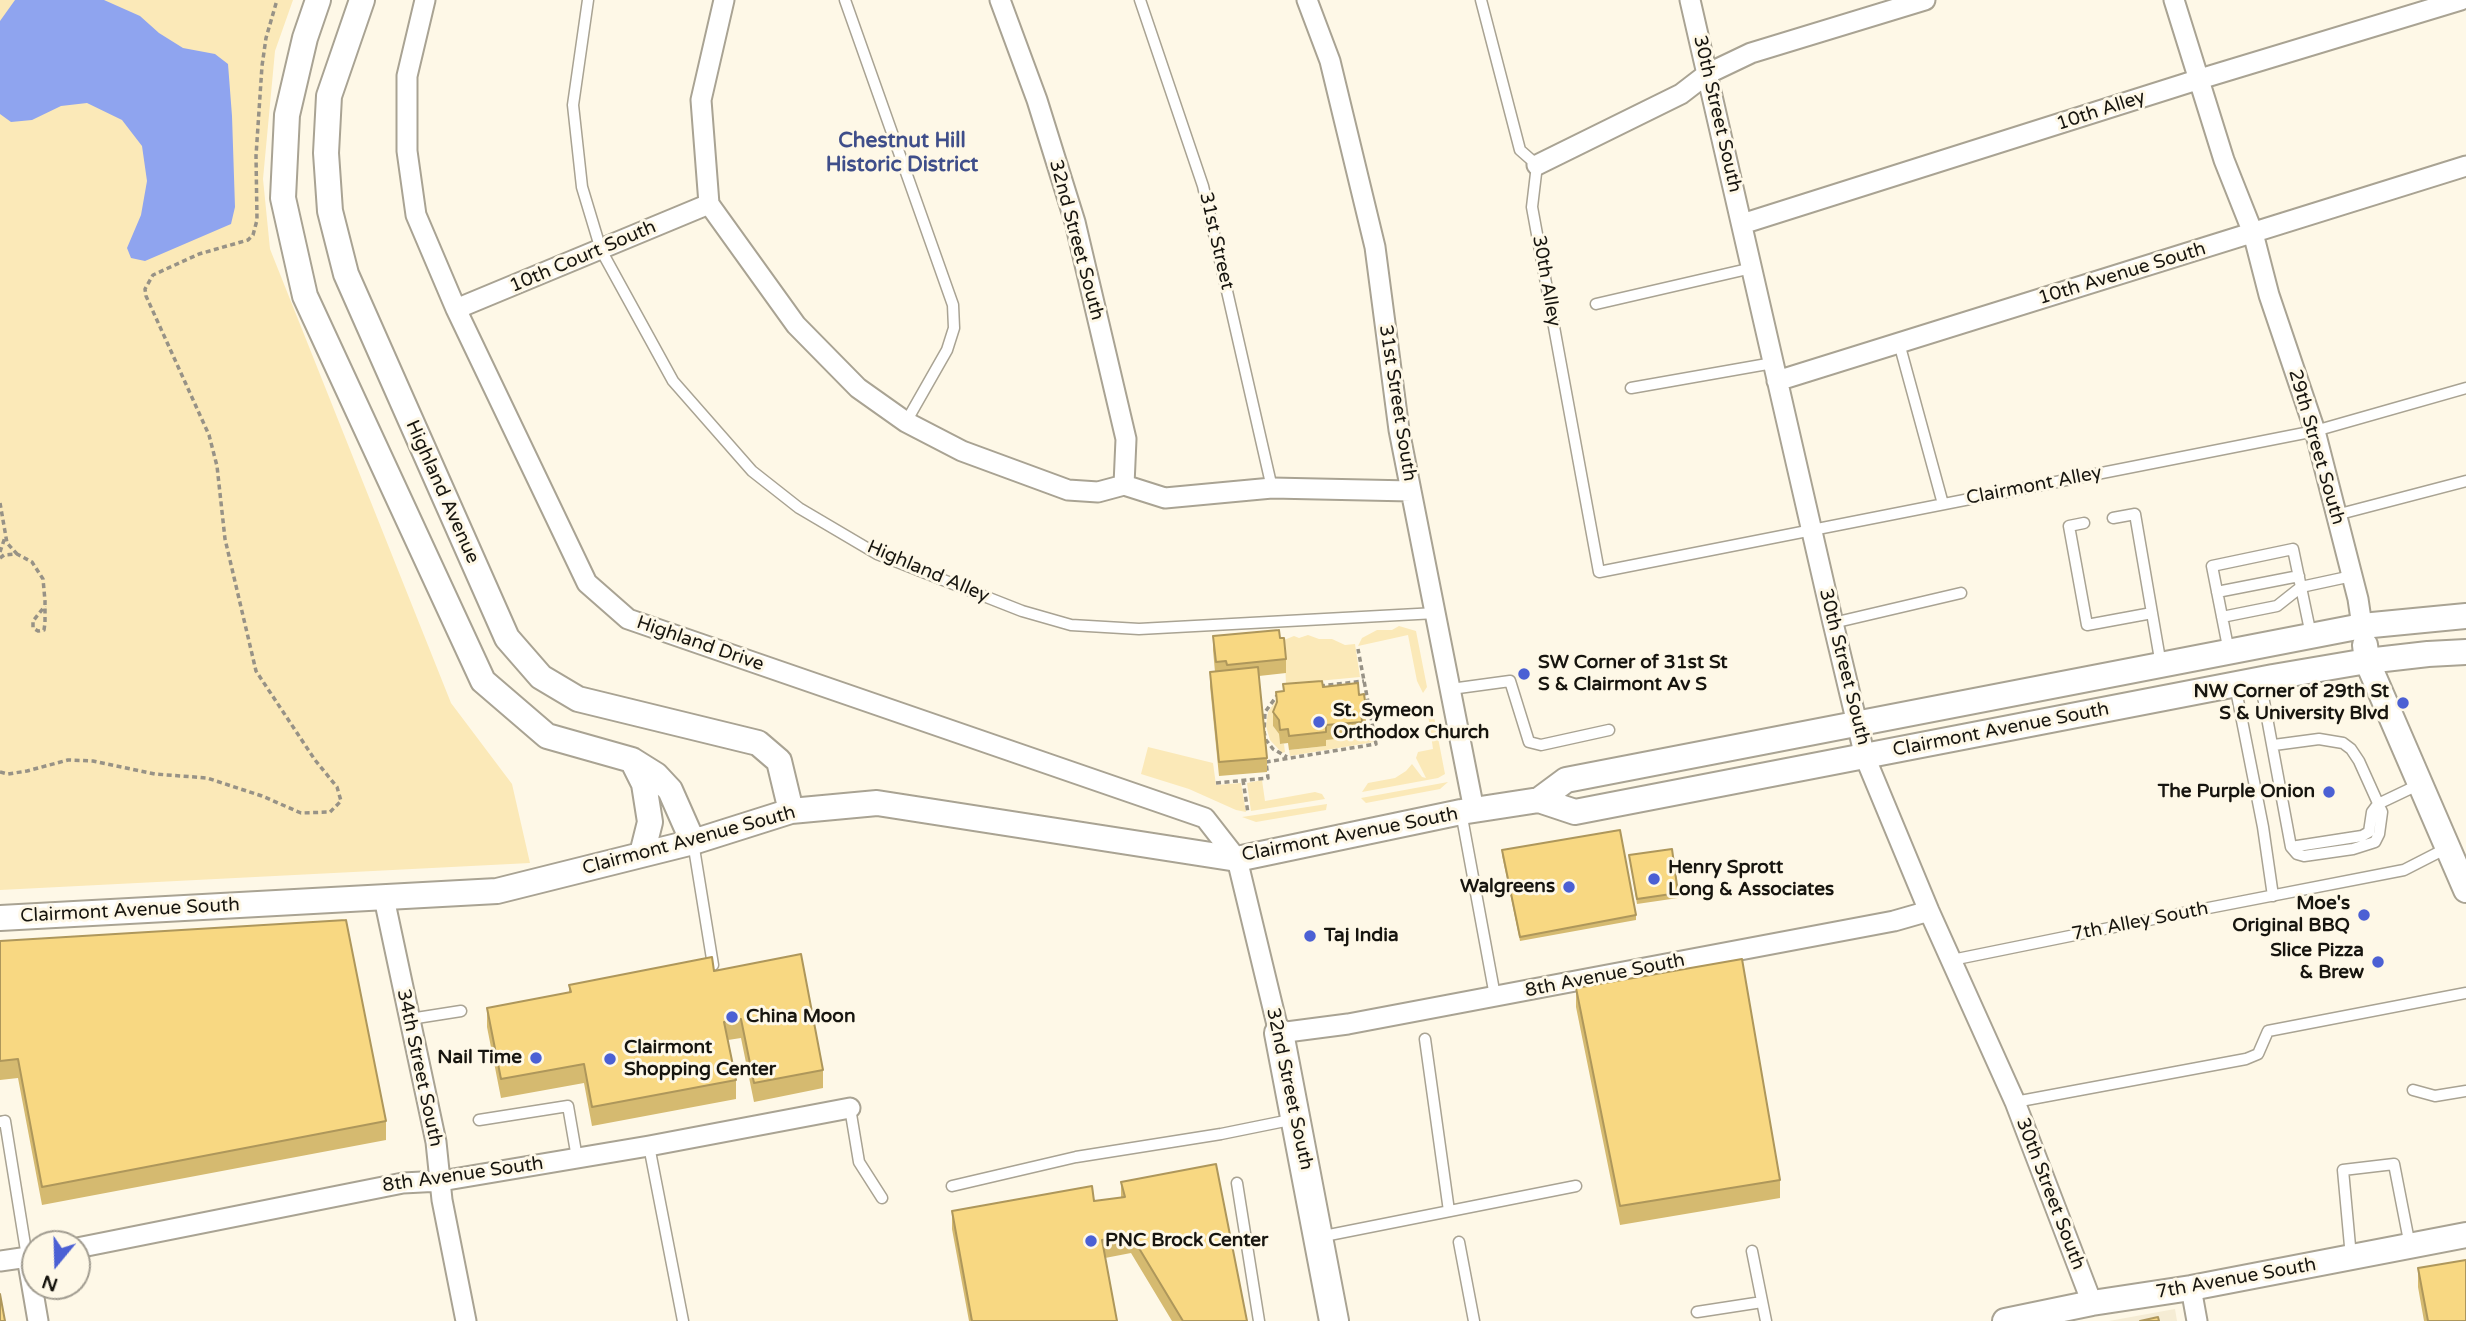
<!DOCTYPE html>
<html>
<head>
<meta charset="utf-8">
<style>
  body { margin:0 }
  #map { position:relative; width:2466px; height:1321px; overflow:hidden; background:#fef8e7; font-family:"Varela Round",sans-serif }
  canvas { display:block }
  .north { position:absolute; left:21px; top:1230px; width:70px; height:70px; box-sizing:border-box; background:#fef8e7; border:2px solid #a29d91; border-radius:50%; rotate:199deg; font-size:19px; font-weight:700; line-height:28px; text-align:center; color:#17150f }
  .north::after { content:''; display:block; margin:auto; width:24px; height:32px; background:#4b60d4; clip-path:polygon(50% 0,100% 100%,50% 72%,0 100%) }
</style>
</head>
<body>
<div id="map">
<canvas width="2466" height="1321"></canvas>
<div class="north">N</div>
</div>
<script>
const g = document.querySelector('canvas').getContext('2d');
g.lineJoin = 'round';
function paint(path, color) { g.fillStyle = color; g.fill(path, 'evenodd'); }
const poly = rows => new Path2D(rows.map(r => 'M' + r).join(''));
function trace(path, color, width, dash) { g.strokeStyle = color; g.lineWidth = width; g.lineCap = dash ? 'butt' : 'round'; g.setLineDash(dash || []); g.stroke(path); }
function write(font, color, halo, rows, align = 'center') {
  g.font = font + ' "Varela Round",sans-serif'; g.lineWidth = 6; g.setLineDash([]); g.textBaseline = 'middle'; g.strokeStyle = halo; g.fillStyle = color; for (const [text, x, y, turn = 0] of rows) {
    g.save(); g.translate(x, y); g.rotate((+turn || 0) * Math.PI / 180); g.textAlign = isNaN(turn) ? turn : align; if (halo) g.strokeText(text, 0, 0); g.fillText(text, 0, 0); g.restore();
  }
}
const built = poly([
  [2175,1309,2177,1321,2109,1321]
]);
const green = poly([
  [0,0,293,0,275,51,263,179,270,249,451,703,512,784,530,863,0,890],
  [1399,626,1416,631,1427,687,1423,693,1417,681,1408,635,1358,646,1362,638,1377,630,1392,630],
  [1308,635,1319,639,1332,639,1345,645,1355,644,1360,677,1286,684,1284,640,1294,636,1299,638],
  [1277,699,1273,726,1279,734,1280,744,1284,744,1285,752,1282,753,1270,740,1266,726,1268,712],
  [1428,714,1434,717,1445,774,1438,778,1362,792,1368,783,1395,778,1406,771,1412,764,1422,777,1426,778,1416,758,1418,752,1433,749],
  [1366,722,1370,723,1374,742,1290,756,1289,750,1326,746,1326,740],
  [1148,747,1213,763,1216,785,1241,783,1246,812,1236,810,1189,789,1141,774],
  [1262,780,1265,801,1315,792,1322,794,1325,799,1251,811,1247,783],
  [1448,782,1440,789,1366,803,1361,798],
  [1327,804,1326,810,1256,822,1242,817]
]);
const water = poly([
  [15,0,104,0,140,16,159,33,183,48,215,54,228,64,232,116,235,207,231,224,145,261,131,258,127,248,141,215,147,181,142,146,122,120,87,103,61,106,32,120,11,122,0,114,0,21]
]);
const path = poly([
  [0,503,7,543,17,554],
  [0,552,5,537],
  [0,558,4,555,17,554,32,562,43,579,45,601,45,623,44,630,38,631,33,628,33,621,45,606],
  [1320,686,1364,681],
  [1279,693,1265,712,1264,732,1266,740,1273,749,1287,757],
  [1370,715,1388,712],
  [0,772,8,774,27,771,68,760,93,761,155,774,207,778,262,796,301,813,330,812,341,801,337,787,315,760,256,671,225,539,217,466,209,435,146,296,145,289,153,275,199,254,248,240,253,235,257,220,256,156,262,66,266,38,277,0],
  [1243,780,1248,813],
  [1216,783,1268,778,1266,762,1376,744,1358,649]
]);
const service = poly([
  [588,0,573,105,582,187,601,250,673,381,752,471,799,508,877,554,1022,611,1071,625,1139,629,1436,613],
  [845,0,953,305,954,328,947,350,906,422],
  [1140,0,1203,186,1272,488],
  [1481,0,1520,150,1537,165,1532,207,1599,572,2315,431,2466,388],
  [1596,304,1752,268],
  [1899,343,1943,504],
  [1631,388,1773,363],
  [2336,515,2466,481],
  [2113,518,2135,514,2152,613],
  [2084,523,2069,526,2087,625,2152,613,2161,665],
  [2217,592,2299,576],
  [2222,617,2277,606,2301,587,2352,576],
  [1833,623,1961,593],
  [2229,652,2212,566,2293,549,2311,635],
  [2260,680,2291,847,2297,854,2304,856,2353,849,2375,842,2379,834,2382,812,2359,761,2351,749,2343,743,2319,739,2274,745],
  [2235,685,2263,827,2273,896],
  [1451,689,1510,681,1529,742,1541,745,1609,730],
  [1461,812,1495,996],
  [693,842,713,965],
  [2291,847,2362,836,2369,832,2372,812,2378,804,2420,784],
  [1952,960,2193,911,2404,870,2447,848],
  [410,1019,461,1011],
  [1425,1039,1449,1211],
  [2413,1090,2435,1096,2466,1091],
  [2015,1102,2246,1059,2258,1054,2268,1031,2466,993],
  [850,1108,859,1162,882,1198],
  [479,1120,568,1106,577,1158],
  [0,1122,5,1121,27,1257],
  [649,1146,683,1321],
  [1237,1183,1259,1321],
  [952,1186,1076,1157,1221,1134,1295,1119],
  [1319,1237,1576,1186],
  [1459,1242,1474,1321],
  [1752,1251,1766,1321],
  [2351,1257,2343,1170,2394,1164,2410,1246],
  [1697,1312,1762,1302]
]);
const minor = poly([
  [425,0,407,76,407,151,416,215,456,309,587,583,628,619,1205,818,1237,859,1279,1033,1348,1024,1549,986,1894,921,1929,911],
  [724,0,701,100,709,204,796,325,858,388,906,422,962,451,1068,490,1098,492,1124,485,1165,498,1272,488,1411,491],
  [1000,0,1037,100,1075,222,1126,439,1124,485],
  [1307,0,1330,61,1375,247,1399,430,1474,810],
  [1690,0,1833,623,1865,757,1929,911,2015,1102,2092,1303],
  [2174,0,2224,160,2253,233,2269,295,2315,431,2358,599,2362,626],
  [1537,165,1681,94,1707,74,1751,53,1925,0],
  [1742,224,2200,79,2461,0],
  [456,309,709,204],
  [1777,381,2466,166],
  [384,898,436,1142,442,1200,466,1321],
  [77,1248,403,1183,441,1181,649,1146,850,1108],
  [27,1257,38,1321],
  [0,1261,35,1256],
  [2191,1288,2197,1321]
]);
const tertiary = poly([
  [318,0,305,38,287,115,283,198,305,296,483,681,547,736,632,760,644,784,650,822,642,854],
  [362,0,329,96,326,153,330,211,346,274,507,638,541,677,578,699,758,743,779,761,791,811],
  [2365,645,2367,661,2466,890],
  [632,760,656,775,670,790,693,842],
  [1539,800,1566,780,2362,626,2466,616],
  [0,918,497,891,693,842,791,811,877,803,1237,859,1461,812,1539,800,1575,812,2273,677,2367,661,2428,654,2466,652],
  [2005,1321,2092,1303,2191,1288,2466,1235]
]);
const secondary = poly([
  [1279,1033,1334,1321]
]);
const wall = poly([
  [1213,636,1280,638,1286,659,1286,673,1259,676,1267,758,1267,772,1219,776,1210,686,1210,672,1215,672,1213,650],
  [1283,684,1323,687,1359,695,1366,708,1366,725,1362,726,1362,736,1326,740,1326,746,1289,750,1288,743,1280,744,1279,734,1273,726,1273,712,1276,704,1276,692,1283,691],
  [1502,850,1636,915,1636,920,1520,941,1502,855],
  [1629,855,1678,893,1678,898,1637,904],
  [0,941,386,1121,386,1140,42,1205,18,1078,0,1080],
  [714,971,823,1070,823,1088,754,1102,741,1038,728,1040,736,1080,736,1099,592,1126,584,1083,501,1098,487,1027,487,1008,569,993,569,985],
  [1576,988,1780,1180,1780,1198,1620,1225,1576,1007],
  [1121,1182,1247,1321,1172,1321,1131,1253,1105,1258,1117,1321,969,1321,952,1229,952,1211,1094,1201,1121,1198],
  [2418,1268,2466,1321,2424,1321,2418,1287]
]);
const building = poly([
  [1279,630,1280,638,1284,638,1286,659,1227,665,1226,661,1216,662,1213,636,1279,630],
  [1258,667,1267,758,1219,762,1210,672,1258,667],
  [1322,681,1323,687,1358,683,1359,695,1364,694,1366,708,1366,711,1361,712,1362,722,1326,725,1326,732,1289,736,1288,729,1280,730,1279,720,1273,712,1277,702,1276,692,1284,691,1283,684,1322,681],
  [1620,830,1636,915,1520,937,1502,850,1620,830],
  [1672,849,1678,893,1637,899,1629,855,1672,849],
  [346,920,386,1121,42,1187,18,1059,0,1061,0,941,346,920],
  [801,954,823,1070,754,1083,741,1019,724,1022,736,1080,592,1107,584,1064,501,1079,487,1008,571,992,569,985,712,957,714,971,801,954],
  [1742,959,1780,1180,1620,1206,1576,988,1742,959],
  [1216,1164,1247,1321,1183,1321,1131,1235,1102,1240,1117,1321,972,1321,952,1211,1092,1186,1094,1201,1125,1197,1121,1182,1216,1164],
  [2466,1260,2466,1321,2428,1321,2418,1268,2466,1260],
  [0,1294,5,1321,0,1321,0,1294],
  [2158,1317,2159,1321,2140,1321,2158,1317]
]);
const markers = [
  [1524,674,7,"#4b60d4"],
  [2403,703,7,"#4b60d4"],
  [1319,722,7,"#4b60d4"],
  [2329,792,7,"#4b60d4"],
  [1654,879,7,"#4b60d4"],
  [1569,887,7,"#4b60d4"],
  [2364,915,7,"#4b60d4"],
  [1310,936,7,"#4b60d4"],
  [2378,962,7,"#4b60d4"],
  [732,1017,7,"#4b60d4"],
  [536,1058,7,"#4b60d4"],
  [610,1059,7,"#4b60d4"],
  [1091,1241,7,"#4b60d4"]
];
const streetNames = [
  ["10th Alley",2101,111,-18],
  ["30th Street South",1717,114,77],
  ["32nd Street South",1076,240,75],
  ["31st Street",1216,241,77],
  ["10th Court South",583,257,-23],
  ["10th Avenue South",2122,274,-17],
  ["30th Alley",1546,281,80],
  ["31st Street South",1397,403,81],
  ["29th Street South",2316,447,74],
  ["Clairmont Alley",2034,486,-11],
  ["Highland Avenue",442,492,66],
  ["Highland Alley",928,572,23],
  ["Highland Drive",700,644,19],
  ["30th Street South",1844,667,76],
  ["Clairmont Avenue South",2001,730,-11],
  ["Clairmont Avenue South",1350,835,-11],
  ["Clairmont Avenue South",689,841,-15],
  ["Clairmont Avenue South",130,911,-3],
  ["7th Alley South",2140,922,-11],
  ["8th Avenue South",1605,976,-11],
  ["34th Street South",419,1068,78],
  ["32nd Street South",1289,1089,78],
  ["8th Avenue South",463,1175,-8],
  ["30th Street South",2050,1194,69],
  ["7th Avenue South",2236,1279,-10]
];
const poiNames = [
  ["SW Corner of 31st St",1538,663],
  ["S & Clairmont Av S",1538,685],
  ["NW Corner of 29th St",2389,692,"right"],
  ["S & University Blvd",2389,714,"right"],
  ["St. Symeon",1333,711],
  ["Orthodox Church",1333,733],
  ["The Purple Onion",2315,792,"right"],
  ["Henry Sprott",1668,868],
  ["Long & Associates",1668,890],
  ["Walgreens",1555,887,"right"],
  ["Moe's",2350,904,"right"],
  ["Original BBQ",2350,926,"right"],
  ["Taj India",1324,936],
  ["Slice Pizza",2364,951,"right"],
  ["& Brew",2364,973,"right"],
  ["China Moon",746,1017],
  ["Clairmont",624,1048],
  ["Shopping Center",624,1070],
  ["Nail Time",522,1058,"right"],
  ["PNC Brock Center",1105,1241]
];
const neighbourhoodNames = [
  ["Chestnut Hill",902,141],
  ["Historic District",902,165]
];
paint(built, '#f5ecd4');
paint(green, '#fbe9b8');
paint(water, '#8fa4ef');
trace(service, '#a9a393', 13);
trace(minor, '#a9a393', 23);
trace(tertiary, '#a9a393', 28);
trace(secondary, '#a9a393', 32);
trace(path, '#979286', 3.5, [5, 3.5]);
trace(service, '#fff', 10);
trace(minor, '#fff', 19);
trace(tertiary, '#fff', 24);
trace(secondary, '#fff', 28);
paint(wall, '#d5ba70');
paint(building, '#f8d882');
trace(building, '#ae975b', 2);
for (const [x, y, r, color] of markers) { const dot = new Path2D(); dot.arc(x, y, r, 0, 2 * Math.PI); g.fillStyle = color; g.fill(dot); trace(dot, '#fef8e7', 2.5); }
write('19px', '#17150f', '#fef8e7', streetNames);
write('bold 19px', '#17150f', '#fef8e7', poiNames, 'left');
write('bold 21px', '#3f4e8a', '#fef8e7', neighbourhoodNames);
</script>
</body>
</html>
